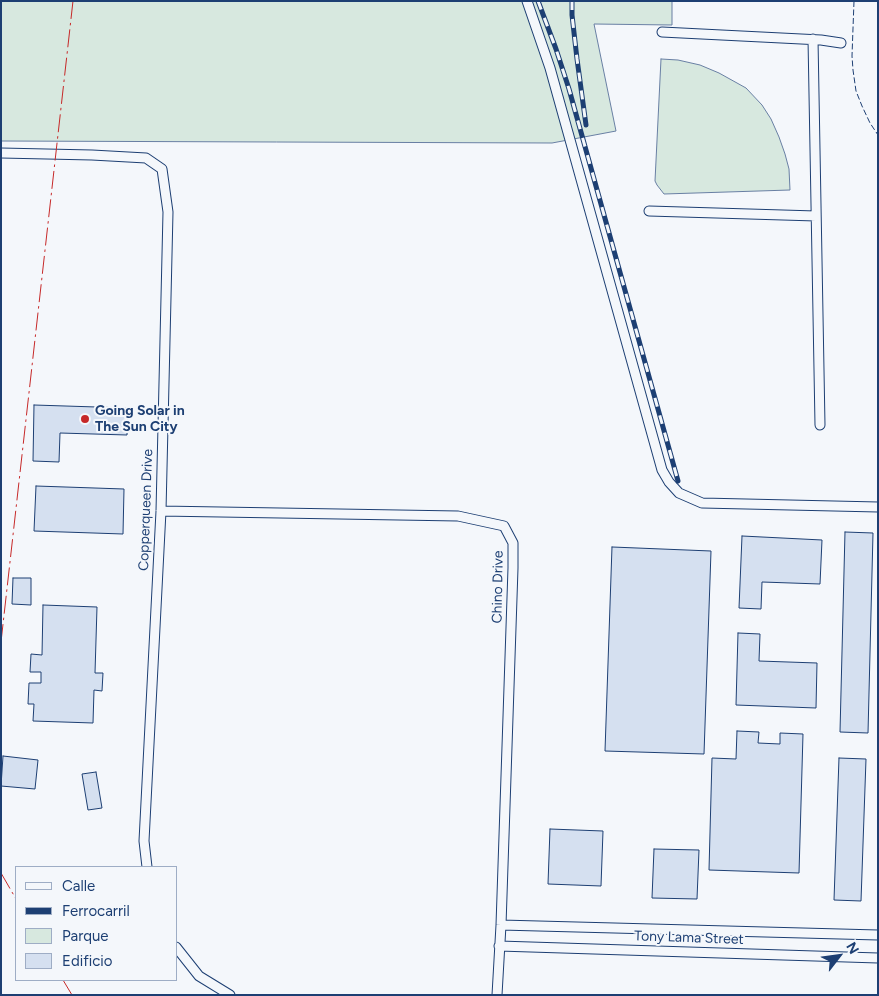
<!DOCTYPE html>
<html>
<head>
<meta charset="utf-8">
<style>
  body { margin:0 }
  #map { position:relative; width:879px; height:996px; overflow:hidden; background:#f4f7fb; font-family:Figtree,sans-serif }
  canvas { display:block }
  .frame { position:absolute; inset:0; border:2px solid #1d3f73; pointer-events:none }
  .legend { position:absolute; left:15px; top:866px; width:162px; height:115px; box-sizing:border-box; background:#f4f7fb; border:1px solid #9eadc5; margin:0; padding:6px 9px; list-style:none; font-size:15px; color:#1d3f73 }
  .legend li { display:flex; align-items:center; gap:10px; height:25px }
  .legend b { width:25px; border:1px solid #9eadc5 }
  .north { position:absolute; left:814px; top:931px; width:50px; height:50px; -webkit-text-stroke:4px #f4f7fb; paint-order:stroke; rotate:60deg; font-size:14px; font-weight:700; line-height:20px; text-align:center; color:#1d3f73 }
  .north::after { content:''; display:block; margin:auto; width:18px; height:22px; background:#1d3f73; clip-path:polygon(50% 0,100% 100%,50% 72%,0 100%) }
</style>
</head>
<body>
<div id="map">
<canvas width="879" height="996"></canvas>
<div class="frame"></div>
<ul class="legend">
<li><b style="height:6px;background:#f4f7fb"></b>Calle</li>
<li><b style="height:6px;background:#1d3f73"></b>Ferrocarril</li>
<li><b style="height:14px;background:#d7e8df"></b>Parque</li>
<li><b style="height:14px;background:#d5e0f0"></b>Edificio</li>
</ul>
<div class="north">N</div>
</div>
<script>
const g = document.querySelector('canvas').getContext('2d');
g.lineJoin = 'round';
function paint(path, color) { g.fillStyle = color; g.fill(path, 'evenodd'); }
const poly = rows => new Path2D(rows.map(r => 'M' + r).join(''));
function trace(path, color, width, dash) { g.strokeStyle = color; g.lineWidth = width; g.lineCap = dash ? 'butt' : 'round'; g.setLineDash(dash || []); g.stroke(path); }
function write(font, color, halo, rows, align = 'center') {
  g.font = font + ' Figtree,sans-serif'; g.lineWidth = 4; g.setLineDash([]); g.textBaseline = 'middle'; g.strokeStyle = halo; g.fillStyle = color; for (const [text, x, y, turn = 0] of rows) {
    g.save(); g.translate(x, y); g.rotate((+turn || 0) * Math.PI / 180); g.textAlign = isNaN(turn) ? turn : align; if (halo) g.strokeText(text, 0, 0); g.fillText(text, 0, 0); g.restore();
  }
}
const green = poly([
  [1,1,672,1,672,25,594,24,616,131,552,143,1,141,1,1],
  [661,59,678,60,700,65,719,73,746,88,762,105,771,119,779,137,785,154,789,169,790,190,664,194,657,185,655,181,661,59]
]);
const building = poly([
  [34,405,128,408,127,435,60,433,59,462,33,461,34,405],
  [36,486,124,489,123,534,34,531,36,486],
  [845,532,873,533,868,733,840,732,845,532],
  [742,536,822,540,820,584,762,582,761,609,739,608,742,536],
  [612,547,711,551,704,754,605,751,612,547],
  [13,578,31,578,31,605,12,604,13,578],
  [43,605,97,607,95,673,103,673,102,691,94,690,93,723,33,721,34,704,28,704,29,683,41,683,41,672,30,672,31,654,42,655,43,605],
  [738,633,760,634,759,661,817,663,816,708,736,705,738,633],
  [737,731,759,732,758,743,780,744,780,733,803,734,799,873,709,870,712,758,736,759,737,731],
  [3,756,38,760,35,789,1,786,3,756],
  [839,758,866,759,861,901,834,900,839,758],
  [96,772,102,808,88,810,82,774,96,772],
  [550,829,603,831,601,886,548,884,550,829],
  [654,849,699,850,697,899,652,898,654,849]
]);
const street = poly([
  [527,1,550,68,662,470,669,482,679,493,702,503,878,507],
  [662,32,821,40,841,43],
  [813,39,820,425],
  [1,153,92,155,146,158,162,169,168,212,161,511,144,841,147,867],
  [649,211,816,216],
  [161,511,458,516,504,526,513,543,513,568,501,925,497,995],
  [501,925,878,935],
  [499,946,878,958],
  [176,947,199,976,230,995]
]);
const rail = poly([
  [538,1,556,49,569,89,678,481],
  [572,1,572,15,577,59,586,125]
]);
const fence = poly([
  [854,1,852,56,853,70,856,91,862,106,870,123,878,135]
]);
const power = poly([
  [1,642,73,1],
  [1,873,16,899],
  [63,980,72,995]
]);
const markers = [
  [85,419,5,"#c62828"]
];
const poiNames = [
  ["Going Solar in",95,411],
  ["The Sun City",95,427]
];
const streetNames = [
  ["Copperqueen Drive",146,510,-88],
  ["Chino Drive",498,587,-89],
  ["Tony Lama Street",689,938,2]
];
paint(green, '#d7e8df');
trace(green, '#687fa3', 1);
paint(building, '#d5e0f0');
trace(building, '#1d3f73', 1);
trace(street, '#1d3f73', 11);
trace(street, '#f4f7fb', 9);
trace(rail, '#1d3f73', 5);
trace(rail, '#f4f7fb', 3, [9]);
trace(fence, '#1d3f73', 1, [6, 2.5]);
trace(power, '#c62828', 1, [18, 4, 2.5, 4]);
for (const [x, y, r, color] of markers) { const dot = new Path2D(); dot.arc(x, y, r, 0, 2 * Math.PI); g.fillStyle = color; g.fill(dot); trace(dot, '#f4f7fb', 2); }
write('bold 14px', '#1d3f73', '#f4f7fb', poiNames, 'left');
write('14px', '#1d3f73', '#f4f7fb', streetNames);
</script>
</body>
</html>
